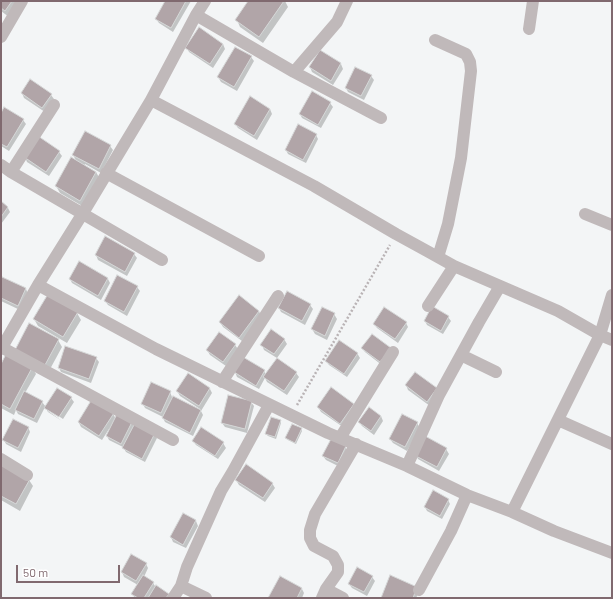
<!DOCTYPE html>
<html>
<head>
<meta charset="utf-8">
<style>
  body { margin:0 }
  #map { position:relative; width:613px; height:599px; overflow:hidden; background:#f3f5f6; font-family:Barlow,sans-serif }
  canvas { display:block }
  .frame { position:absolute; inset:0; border:2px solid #80696f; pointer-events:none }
  .scale { position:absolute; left:16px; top:565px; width:104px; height:18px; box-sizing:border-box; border:2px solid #80696f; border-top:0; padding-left:5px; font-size:12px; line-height:14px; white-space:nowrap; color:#80696f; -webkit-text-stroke:3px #fff; paint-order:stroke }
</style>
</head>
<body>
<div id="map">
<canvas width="613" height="599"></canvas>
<div class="frame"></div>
<div class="scale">50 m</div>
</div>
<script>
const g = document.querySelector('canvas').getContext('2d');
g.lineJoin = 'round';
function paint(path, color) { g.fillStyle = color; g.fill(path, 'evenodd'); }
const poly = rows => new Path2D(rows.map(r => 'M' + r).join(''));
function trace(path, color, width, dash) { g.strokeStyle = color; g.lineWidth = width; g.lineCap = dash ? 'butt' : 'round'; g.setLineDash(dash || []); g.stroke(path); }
const shadow = poly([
  [1,1,21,1,9,17,1,11],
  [166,1,191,1,173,32,159,23,156,19],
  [250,1,285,1,288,7,263,43,240,27,237,20],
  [223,44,225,49,213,68,189,52,187,48],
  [320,51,341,64,343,69,333,85,312,72,310,67],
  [251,57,254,61,237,91,221,82,218,77],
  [371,76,374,80,364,100,348,92,346,88],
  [22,93,51,95,54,99,45,112,24,98],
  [330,103,333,107,321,128,302,118,300,114],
  [270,109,272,114,257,140,238,128,235,124],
  [1,115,23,120,26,124,9,151,1,146],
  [85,132,110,146,113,150,101,173,85,164,84,166,96,172,100,179,84,207,60,193,56,186,77,162,73,155],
  [316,135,318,139,306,163,288,154,286,150],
  [38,137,59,152,62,156,49,176,27,162,25,157],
  [1,203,8,208,10,212,1,224],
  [134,254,137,258,127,276,98,260,96,255],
  [80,262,108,279,110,283,101,300,72,283,70,279],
  [3,278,26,289,28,294,20,310,1,301,1,281],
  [137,287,140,291,127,316,108,305,105,301],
  [239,297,259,311,261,316,242,341,223,327,220,322],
  [310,305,313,309,305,325,281,312,279,308],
  [322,309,334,314,337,319,327,340,315,334,312,329],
  [77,313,81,320,67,343,38,326,34,319],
  [448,317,451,321,443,334,427,325,425,321],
  [406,323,408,327,398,343,377,328,374,324],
  [284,339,287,344,277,358,264,350,262,345],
  [58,340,62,347,49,371,17,350],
  [235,345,238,349,226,366,210,355,207,350],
  [362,348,390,349,383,366,365,352],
  [357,353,360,358,347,377,329,365,326,361],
  [96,358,99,362,91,383,61,372,59,368],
  [1,366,32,367,36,374,25,393,42,402,46,407,57,389,71,398,74,402,63,419,48,409,48,411,62,421,48,412,45,407,37,423,18,414,16,410,14,415,1,408],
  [264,371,266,375,296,373,299,377,287,395,267,382,265,378,259,389,237,377,235,372],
  [188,375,210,389,212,393,201,411,203,415,193,436,165,422,163,418,163,417,145,408,143,404,170,392,172,397,200,410,200,409,180,396,177,391],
  [406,385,439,393,430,406,408,390],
  [92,401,113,414,116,419,132,421,154,434,157,438,145,462,126,452,123,447,109,440,107,436,110,430,109,429,102,440,81,427,79,423],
  [251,402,254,406,247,433,225,427,222,423],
  [353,404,356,409,343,427,321,412,318,407],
  [381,416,383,421,374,435,362,426,359,422],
  [280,421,281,423,276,439,268,436,266,434],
  [417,423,420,428,407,451,393,443,390,439],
  [28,427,30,432,21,452,6,444,4,440],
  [301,429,302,431,296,444,288,440,287,438],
  [426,437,446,449,449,454,439,471,418,459,416,455],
  [193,441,223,443,226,448,218,459,196,445],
  [345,447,348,452,340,467,326,460,323,456],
  [1,465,29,480,33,486,20,511,1,500],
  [236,480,272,483,275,488,265,502,239,485],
  [448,500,450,504,442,519,427,511,425,507],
  [183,514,196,521,198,526,186,548,173,542,171,537],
  [146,564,148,568,144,577,153,583,155,586,168,594,171,598,135,598,132,594,138,585,124,577,122,572],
  [281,577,302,589,304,593,302,598,269,598],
  [372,577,375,581,367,596,352,588,349,584],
  [419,592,416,598,382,598]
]);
const building = poly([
  [1,1,12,1,5,11,1,8,1,1],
  [165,1,186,1,171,28,155,19,165,1],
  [248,1,284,1,259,37,235,20,248,1],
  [199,27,223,44,210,64,185,48,199,27],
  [235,47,252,56,234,87,217,77,235,47],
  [320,50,341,63,331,81,309,67,320,50],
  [355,67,372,75,361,96,345,88,355,67],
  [30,79,52,94,42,108,21,93,30,79],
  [312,91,331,102,318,125,299,114,312,91],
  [250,96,270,109,254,136,234,124,250,96],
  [4,107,24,119,7,147,1,144,1,113,4,107],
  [298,124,317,134,303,160,285,150,298,124],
  [85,131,111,145,99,169,72,155,85,131],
  [38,136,60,151,46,172,24,157,38,136],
  [71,157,96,172,80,201,55,186,71,157],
  [1,201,8,207,1,217,1,201],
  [105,236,135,253,125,272,95,255,105,236],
  [79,261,108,278,98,296,69,279,79,261],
  [117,275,138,286,124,312,104,301,117,275],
  [2,277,26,288,18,306,1,298,1,279,2,277],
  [287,291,311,304,302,321,278,308,287,291],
  [48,294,78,312,63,337,33,319,48,294],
  [239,295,259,311,239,338,219,322,239,295],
  [432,306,449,316,441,331,424,321,432,306],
  [322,307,335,313,325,336,311,329,322,307],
  [384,307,407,322,395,339,373,324,384,307],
  [29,323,59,339,45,365,15,350,29,323],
  [271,329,285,339,274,354,260,345,271,329],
  [219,332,236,344,223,362,206,350,219,332],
  [372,334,391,348,380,362,361,348,372,334],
  [339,340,358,353,344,374,325,361,339,340],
  [65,346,97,357,89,379,58,368,65,346],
  [7,352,33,366,10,409,1,404,1,364,7,352],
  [243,357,265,370,256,386,234,372,243,357],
  [277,358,297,372,284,391,263,377,277,358],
  [415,372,437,388,427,402,405,385,415,372],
  [188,373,210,388,199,406,176,391,188,373],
  [151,382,171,391,161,413,141,404,151,382],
  [331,387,354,404,340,424,317,407,331,387],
  [57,388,72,397,59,417,44,408,57,388],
  [24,391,43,401,34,419,15,410,24,391],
  [228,395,252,401,245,429,221,423,228,395],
  [173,396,201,410,190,433,162,418,173,396],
  [92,399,114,413,99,436,78,422,92,399],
  [369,407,381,416,371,431,358,422,369,407],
  [118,412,133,420,121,444,106,436,118,412],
  [402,414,418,422,405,447,389,439,402,414],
  [271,417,281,420,275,437,265,434,271,417],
  [13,419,29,427,18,448,2,440,13,419],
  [135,423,155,433,142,459,122,448,135,423],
  [292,424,302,428,295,443,285,438,292,424],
  [201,427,224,442,215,456,192,441,201,427],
  [425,436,447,448,437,467,414,455,425,436],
  [331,439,346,446,338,463,322,456,331,439],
  [1,464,30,479,16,504,1,496,1,464],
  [246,464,273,483,263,498,235,480,246,464],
  [433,490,449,499,440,516,424,507,433,490],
  [183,513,196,520,183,545,170,537,183,513],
  [131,554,147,563,136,581,121,572,131,554],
  [357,567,373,576,364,592,348,584,357,567],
  [143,575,154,582,144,598,138,598,131,594,143,575],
  [390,575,417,587,413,598,381,598,390,575],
  [280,576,302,588,297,598,268,598,280,576],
  [156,585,169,594,166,598,148,598,156,585]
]);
const path = poly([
  [297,405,390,245]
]);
const minor = poly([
  [196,15,294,72,381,118],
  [529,29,533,1],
  [1,37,22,1],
  [435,40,466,54,470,62,471,71,461,158,448,224,438,257],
  [294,72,337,22,347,1],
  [151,100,314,186,396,234,427,251,454,266,558,311,600,335,612,340],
  [1,165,11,172,162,260],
  [11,172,54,105],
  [106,173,259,256],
  [585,214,612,225],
  [38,285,156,349,291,415,328,433,407,466,467,495,512,512,554,531,612,553],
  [428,306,454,266],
  [1,347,173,440],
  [1,349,38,285,83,213,151,100,196,15,205,1],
  [461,355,496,372],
  [222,382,278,296],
  [558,420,612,444],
  [340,438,393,352],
  [1,459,27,475],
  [407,466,439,395,479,322,500,286],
  [512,512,600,335,612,295],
  [181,586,206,598],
  [326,589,343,598],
  [419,590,451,531,467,495],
  [173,598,181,586,187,567,221,491,233,471,269,405],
  [322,598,326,589,338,572,338,565,333,556,314,546,310,538,310,530,315,514,356,444]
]);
paint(shadow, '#0003');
paint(building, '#b1a5a8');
trace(building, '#d5d7d7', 1);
trace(path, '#b9b3b5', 2.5, [2, 2]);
trace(minor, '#c0b9ba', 12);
</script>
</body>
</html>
